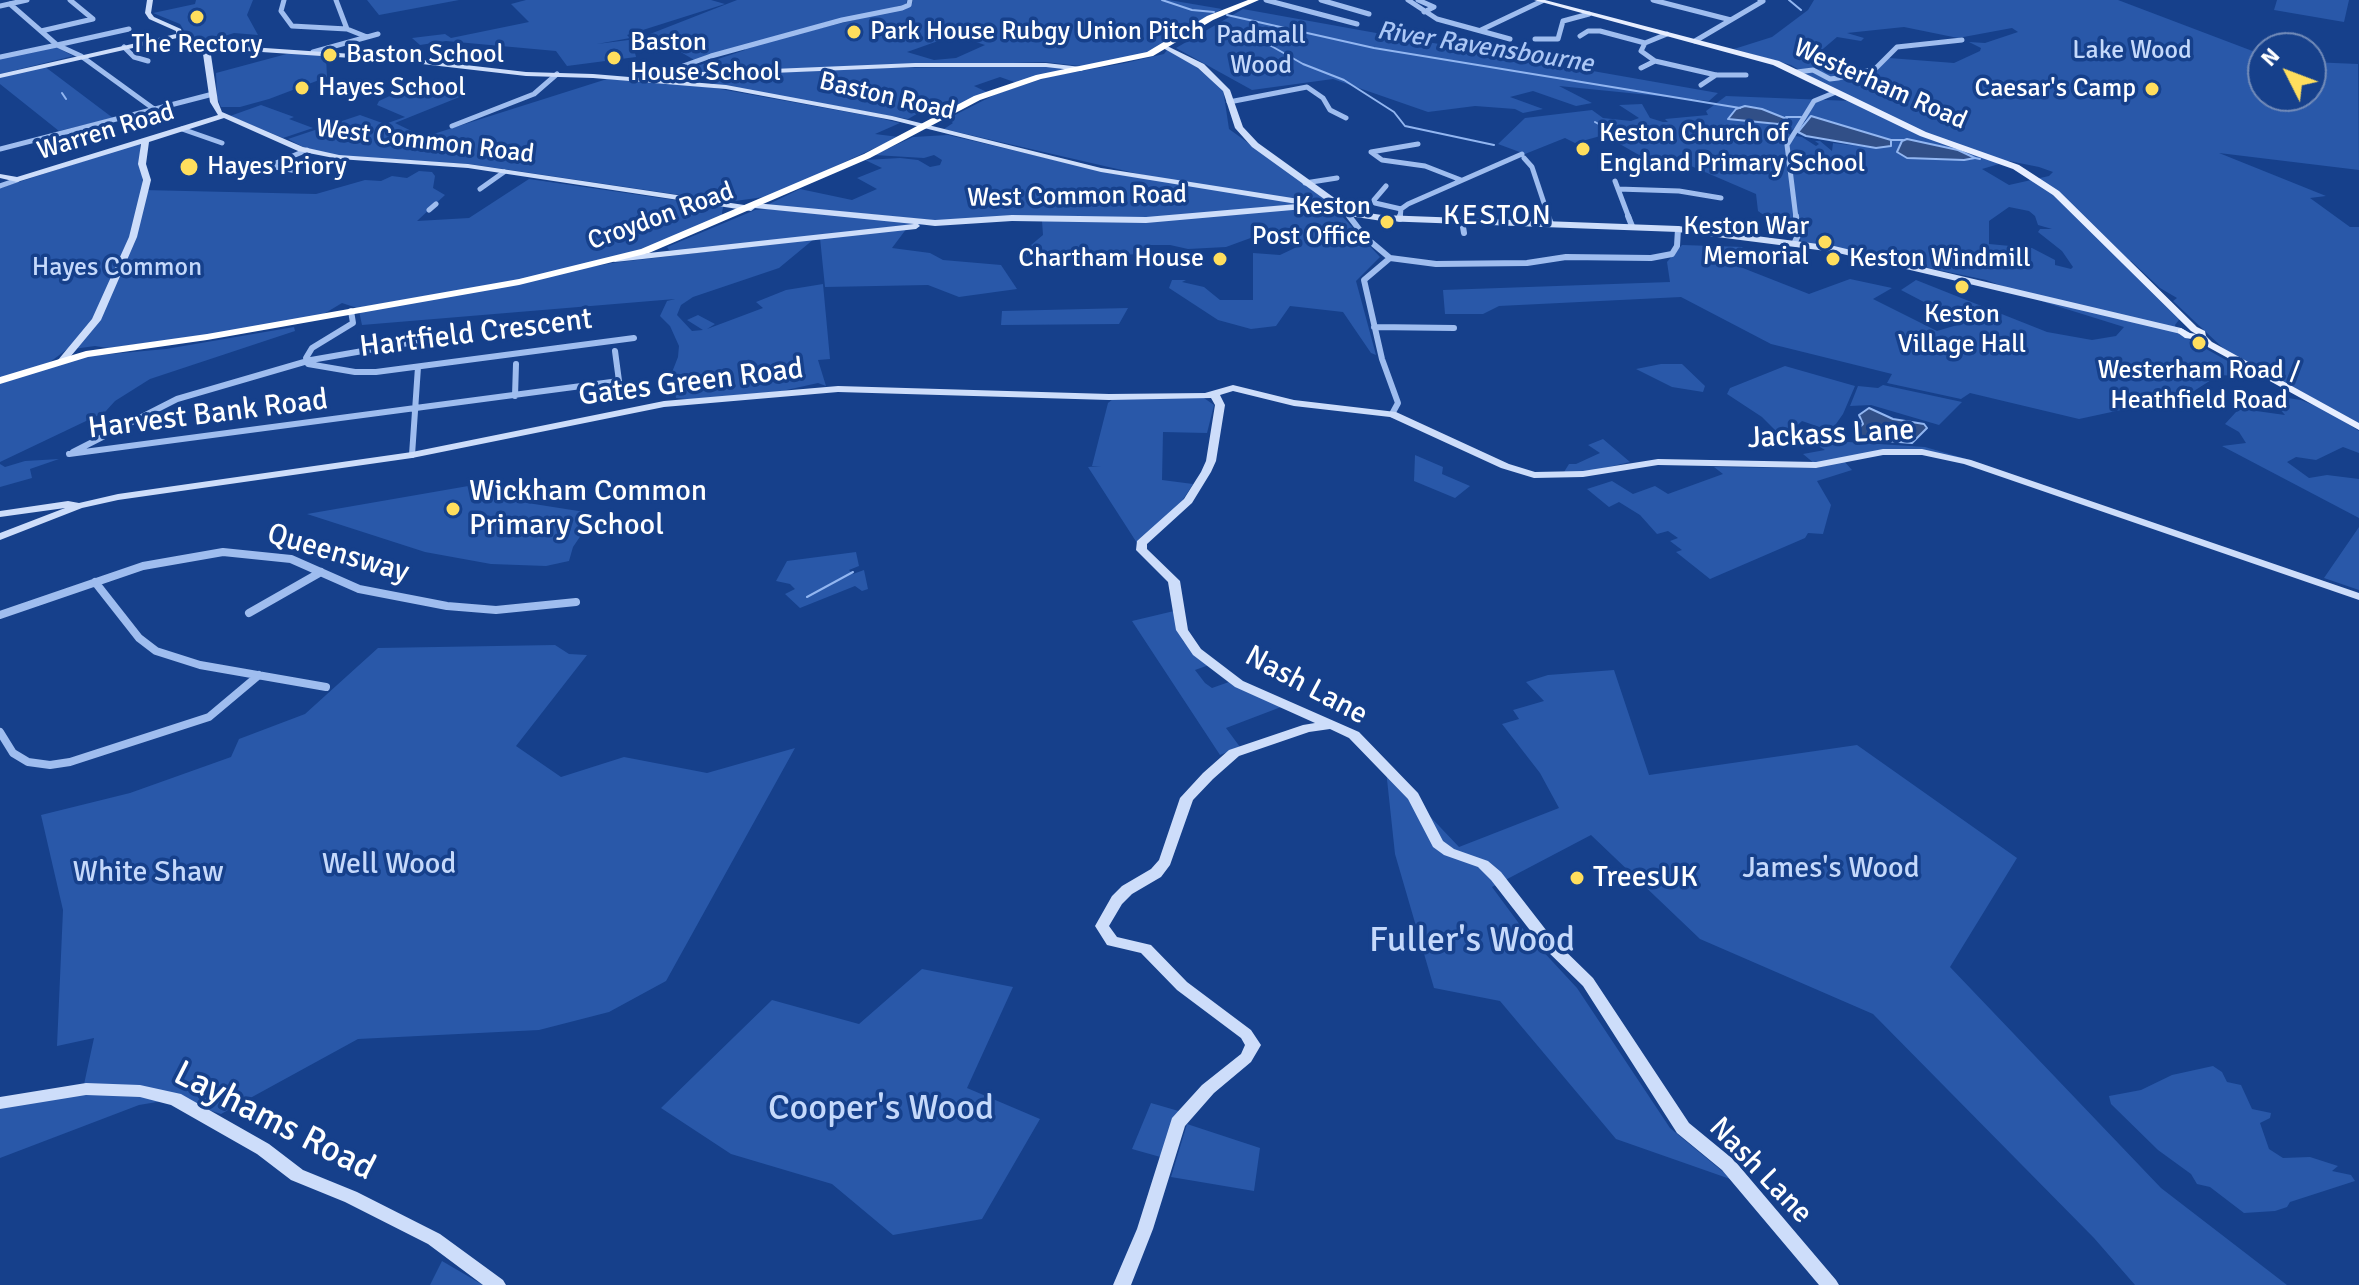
<!DOCTYPE html>
<html>
<head>
<meta charset="utf-8">
<style>
  body { margin:0 }
  #map { position:relative; width:2359px; height:1285px; overflow:hidden; background:#16408b; font-family:Signika,sans-serif }
  canvas { display:block }
  .north { position:absolute; left:2247px; top:32px; width:80px; height:80px; box-sizing:border-box; background:#16408b; border:2px solid #738cb9; border-radius:50%; rotate:312deg; font-size:22px; font-weight:700; line-height:32px; text-align:center; color:#fff }
  .north::after { content:''; display:block; margin:auto; width:28px; height:36px; background:#ffde5d; clip-path:polygon(50% 0,100% 100%,50% 72%,0 100%) }
</style>
</head>
<body>
<div id="map">
<canvas width="2359" height="1285"></canvas>
<div class="north">N</div>
</div>
<script>
const g = document.querySelector('canvas').getContext('2d');
g.lineJoin = 'round';
function paint(path, color) { g.fillStyle = color; g.fill(path, 'evenodd'); }
const poly = rows => new Path2D(rows.map(r => 'M' + r).join(''));
function trace(path, color, width, dash) { g.strokeStyle = color; g.lineWidth = width; g.lineCap = dash ? 'butt' : 'round'; g.setLineDash(dash || []); g.stroke(path); }
function write(font, color, halo, rows, align = 'center') {
  g.font = font + ' Signika,sans-serif'; g.lineWidth = 7; g.setLineDash([]); g.textBaseline = 'middle'; g.strokeStyle = halo; g.fillStyle = color; for (const [text, x, y, turn = 0] of rows) {
    g.save(); g.translate(x, y); g.rotate((+turn || 0) * Math.PI / 180); g.textAlign = isNaN(turn) ? turn : align; if (halo) g.strokeText(text, 0, 0); g.fillText(text, 0, 0); g.restore();
  }
}
const green = poly([
  [196,0,253,0,247,15,258,35,234,33,200,44,189,39,180,24,153,13,195,4],
  [367,0,459,0,379,15],
  [526,0,711,0,725,4,627,35,630,38,597,44,644,38,655,45,647,47,642,44,650,50,635,53,636,57,567,66,556,51,446,41,420,45,412,38,445,34,451,38,529,22,511,4],
  [737,0,907,0,906,4,696,61,650,34],
  [913,0,1169,0,1222,9,1189,26,1153,52,1089,67,1045,62,694,73,694,67,745,50,744,47,903,8,912,4],
  [955,35,985,45,956,58,934,60,907,52],
  [1814,0,2118,0,2263,55,2263,96,2311,96,2311,62,2358,64,2359,170,2219,153,2326,196,2310,198,2350,227,2359,227,2359,423,2224,349,2173,301,2177,298,2160,288,2131,261,2122,260,2181,317,2175,325,2176,332,2256,377,2219,375,2186,396,2079,419,1970,393,1961,399,1887,383,1892,374,1771,344,1681,297,1499,306,1483,314,1445,314,1443,290,1670,282,1667,262,1682,245,1743,247,1725,261,1809,294,1850,279,1892,288,1873,299,1937,331,1964,323,1901,290,1916,280,2047,332,2092,340,2116,336,2124,327,2047,303,1986,280,1801,241,1799,236,1792,235,1758,211,1756,194,1691,166,1611,168,1646,159,1604,135,1575,143,1565,138,1525,154,1498,144,1525,118,1592,110,1603,118,1631,121,1639,118,1619,105,1642,104,1650,118,1663,122,1668,122,1665,119,1708,115,1706,111,1726,96,1851,101,1791,65,1734,49,1772,37,1808,10],
  [1904,27,1958,38,2012,28,2018,32,1985,43,1969,42,1981,48,1980,51,1954,63,1889,58,1870,74,1817,54,1837,37,1861,41,1864,38,1847,33],
  [1811,116,1891,140,1891,146,1876,148,1833,143,1832,151,1820,141,1815,141,1819,144,1816,146,1802,137,1795,136,1788,140,1791,135,1788,133],
  [1907,139,1958,150,1972,156,1971,160,1907,158],
  [2009,161,2039,167,2053,172,2049,176,2009,185,1982,169],
  [2009,207,2029,211,2035,216,2038,225,2052,229,2040,229,2038,232,2062,251,2073,267,2071,269,2055,265,2055,260,2032,248,1989,244,1989,221],
  [2277,0,2349,0,2344,22,2274,10],
  [1243,9,1365,31,1718,93,1709,101,1559,86,1592,103,1576,106,1533,91,1510,97,1543,109,1523,113,1515,109,1475,106,1428,112,1333,79,1252,90,1176,48],
  [56,47,73,56,0,74,0,58],
  [1167,50,1185,58,1223,89,1229,129,1337,207,1331,209,1298,200,1152,177,944,129,953,123,947,119,996,94,1048,77,1125,63,1164,54],
  [294,52,326,56,327,77,269,99,240,107,221,107,217,97,216,73],
  [44,66,113,118,59,131,0,84,0,77],
  [1046,66,1076,69,1017,83,1000,77,974,86,989,93,945,113,922,111,908,119,708,83,714,78,694,76,879,68],
  [607,79,709,87,875,117,900,123,875,134,899,137,771,196,728,202,469,164,341,156,305,148,288,139,360,115,385,124,405,117,377,105,379,101,396,93,402,85,462,96,395,123,424,137],
  [261,105,294,117,289,119,313,128,283,138,230,116],
  [948,135,1110,173,1285,200,1292,201,1293,205,1145,218,932,220,767,205,800,189,852,200,877,189,857,178,882,168,865,160,900,158,918,160,930,167,940,165,942,160,934,155,924,158,874,155,913,137],
  [140,143,143,190,316,194,365,180,381,181,392,176,407,178,419,171,432,172,435,176,433,188,445,195,417,221,469,218,529,179,723,207,721,219,639,251,534,277,357,308,342,303,322,315,220,333,108,348,95,346,66,350,50,362,0,379,0,188],
  [1304,207,1340,214,1353,228,1339,234,1345,245,1367,243,1380,257,1356,281,1376,355,1371,353,1343,312,1290,306,1276,326,1251,329,1218,320,1169,288,1172,280,1186,280,1182,282,1204,287,1220,300,1253,300,1253,253,1280,255,1299,246,1280,241,1267,232,1226,247,1188,249,1170,245,1150,245,1140,254,1042,259,1019,255,1043,235,1042,221,1146,222],
  [768,209,935,223,688,251,669,250,667,247,755,210],
  [907,228,892,248,930,253,943,260,1001,265,1017,289,959,297,928,285,825,287,820,238],
  [814,239,779,268,693,297,681,305,677,315,692,331,703,330,687,320,698,315,715,324,707,329,763,308,756,302,786,290,823,284,830,359,818,360,826,386,818,383,782,391,697,400,676,398,675,392,680,388,667,385,678,357,679,346,670,326,660,316,667,301,675,299,362,325,359,311,612,263],
  [1128,308,1119,324,1001,325,1002,311],
  [294,327,295,331,150,379,115,401,105,412,0,462,0,383,89,356,166,349],
  [1661,364,1682,364,1705,386,1703,392,1672,387,1636,369],
  [1785,366,1855,386,1843,414,1831,431,1802,421,1791,431,1779,434,1762,417,1727,394,1730,388],
  [1883,385,1962,402,1939,425,1871,405,1850,406,1858,386,1878,388],
  [2281,397,2301,400,2328,411,2359,431,2359,453,2343,447,2316,460,2296,457,2287,462,2309,478,2327,475,2359,479,2359,518,2222,446,2246,443,2239,432,2225,424,2236,412,2242,409,2285,415,2271,399],
  [1204,398,1214,405,1207,433,1163,432,1162,480,1193,484,1182,501,1137,543,1088,467,1101,466,1092,466,1108,403,1113,399],
  [1802,432,1848,442,1925,447,1970,460,1919,450,1815,464,1803,454,1825,450,1797,433],
  [1603,439,1630,462,1587,472,1564,472,1569,464,1576,464,1600,453,1588,445],
  [1415,455,1443,467,1442,474,1470,486,1455,498,1414,481],
  [59,459,30,469,32,478,0,487,0,464,5,467,25,461],
  [1844,461,1852,470,1817,481,1831,505,1823,534,1808,533,1805,538,1710,579,1676,552,1682,550,1670,541,1678,538,1668,531,1657,534,1640,515,1619,502,1609,507,1587,489,1612,481,1633,494,1655,486,1668,494,1723,474,1714,467,1817,468],
  [474,485,515,501,591,513,592,519,573,547,569,561,546,566,491,564,425,552,307,514],
  [2359,527,2359,590,2324,578],
  [856,552,859,566,849,570,853,574,864,570,868,589,862,591,855,586,800,608,785,594,795,589,790,584,776,581,787,561],
  [1174,611,1183,641,1209,665,1195,670,1205,683,1212,688,1229,682,1281,707,1226,728,1240,747,1220,755,1132,621],
  [555,645,569,654,587,655,516,746,561,777,624,757,707,773,795,748,666,981,609,1012,539,1030,358,1039,221,1114,175,1099,139,1105,0,1158,0,1108,83,1089,94,1038,57,1046,63,910,41,815,130,793,231,757,239,739,305,714,378,648],
  [1614,670,1649,775,1857,745,2017,858,1950,967,2161,1188,2287,1285,2135,1285,2094,1238,1873,1014,1700,939,1591,835,1492,887,1526,933,1577,988,1670,1128,1733,1180,1616,1139,1500,1001,1434,988,1395,854,1386,770,1459,847,1559,808,1540,773,1502,724,1519,719,1513,710,1544,701,1526,682,1548,675],
  [922,969,1013,987,967,1088,1040,1119,982,1219,893,1235,832,1184,731,1154,661,1108,772,1000,859,1024],
  [2213,1066,2222,1072,2227,1082,2241,1085,2252,1109,2271,1113,2270,1118,2260,1123,2269,1149,2283,1158,2310,1157,2338,1166,2332,1171,2351,1175,2355,1181,2290,1202,2287,1207,2275,1211,2244,1213,2210,1187,2197,1184,2191,1174,2158,1150,2111,1104,2109,1096,2141,1090,2172,1075],
  [1151,1103,1182,1112,1164,1158,1132,1149],
  [1187,1124,1260,1148,1254,1191,1171,1177],
  [442,1261,483,1285,430,1285]
]);
const water = poly([
  [1745,106,1762,109,1787,119,1778,124,1728,119,1736,109,1745,106],
  [1811,116,1891,140,1891,146,1876,148,1806,136,1798,132,1811,116],
  [1907,139,1958,150,1975,158,1964,160,1907,158,1897,152,1902,141,1907,139],
  [1869,408,1893,419,1924,424,1927,428,1912,443,1860,439,1854,433,1863,424,1859,415,1869,408]
]);
const stream = poly([
  [1162,0,1192,10,1214,12],
  [1789,0,1801,10],
  [1227,15,1374,48,1740,108],
  [1270,28,1266,43,1303,64,1344,80,1394,112,1405,126,1494,145],
  [62,93,66,99],
  [1786,117,1801,117],
  [1595,122,1604,127],
  [1607,128,1619,135],
  [1891,140,1903,140],
  [1975,158,1980,159],
  [807,597,853,572]
]);
const streetFar2 = poly([
  [284,0,281,11,292,26,347,29,367,37],
  [336,0,347,29],
  [1266,0,1357,24],
  [1321,0,1369,14],
  [1408,0,1437,19,1510,39],
  [1418,0,1434,7,1424,12],
  [1653,0,1731,20],
  [10,4,57,45,129,29],
  [0,6,27,0],
  [1481,30,1542,1],
  [41,31,93,19,70,0],
  [1667,34,1645,43,1641,51,1655,61,1716,75,1746,75],
  [1580,36,1588,31,1600,31,1645,43],
  [1535,39,1558,39,1563,21,1589,14],
  [1695,41,1763,1,1760,0],
  [124,47,134,57,148,61],
  [313,52,378,34],
  [0,57,57,45,81,56,154,109],
  [1641,68,1655,61],
  [666,70,682,68],
  [1797,72,1813,70,1830,79,1838,78,1875,69,1897,47,1962,40],
  [680,75,683,66,711,56,842,20,902,8,909,5,910,0],
  [1701,85,1716,75],
  [1229,102,1307,87,1323,98,1330,110,1346,118],
  [452,126,534,94,557,74],
  [182,129,222,143],
  [1418,144,1371,152,1382,160,1425,166,1461,180],
  [0,149,213,94],
  [1524,158,1532,167,1549,218],
  [297,171,275,167,276,163,307,150],
  [1615,181,1629,218],
  [1305,183,1337,178],
  [0,186,17,180],
  [1386,186,1374,200,1375,203,1401,209],
  [480,189,504,172],
  [1618,189,1679,191,1721,198],
  [429,210,436,204],
  [1348,214,1351,218],
  [1400,218,1401,209,1408,204,1522,154],
  [1796,218,1787,145,1814,101,1836,92]
]);
const streetFar1 = poly([
  [1349,216,1365,237,1390,258,1436,264,1527,263,1566,257,1651,258,1672,254,1677,246,1678,229],
  [1548,216,1551,224],
  [1628,216,1632,226],
  [1400,219,1400,216],
  [1462,221,1464,233],
  [1795,242,1798,235,1796,216],
  [1390,258,1364,280,1382,359,1398,403,1392,414],
  [351,311,353,323,312,348,306,358,308,364,355,372,376,372,634,338],
  [1374,327,1454,328],
  [515,396,516,364],
  [73,452,177,399,311,360,420,341],
  [69,454,619,381,615,351],
  [412,455,418,367]
]);
const street = poly([
  [95,582,139,638,156,651,200,665,326,687],
  [249,613,321,572],
  [0,615,143,566,223,552,291,559,359,589,447,606,496,610,576,602],
  [0,732,13,753,28,762,50,765,70,762,209,717,259,675]
]);
const secondary = poly([
  [147,0,153,0,151,13,154,17,181,29,183,36,192,43,396,57,526,72,593,74,726,85,892,116,1101,168,1299,199,1302,200,1302,204,1338,209,1252,147,1235,128,1223,91,1198,68,1163,48,1161,47,1165,45,1204,64,1230,90,1243,127,1258,143,1347,207,1347,210,1382,215,1678,226,1834,246,2181,328,2186,331,2181,334,1834,252,1678,232,1382,221,1304,209,1146,223,1012,221,935,226,918,224,920,226,916,229,615,262,612,261,612,257,914,224,755,208,751,211,468,168,339,159,298,151,224,118,149,142,146,164,151,180,137,237,101,320,66,362,63,363,58,360,92,319,129,237,143,180,138,164,141,144,17,182,0,178,0,174,17,177,218,115,210,102,203,54,209,48,188,46,177,38,0,78,0,74,176,34,176,31,149,19,145,13,147,0],
  [217,49,396,61,526,76,593,78,726,89,892,120,1101,172,1297,204,1146,217,1012,215,935,220,755,203,751,206,468,164,339,155,303,147,222,112,218,102,211,55,217,49],
  [915,63,1046,63,1081,67,1085,69,1081,71,1046,67,915,67,678,77,674,75,678,73,915,63],
  [1233,385,1294,400,1396,412,1509,464,1535,472,1583,471,1658,459,1816,462,1883,449,1922,449,1971,460,2359,593,2359,600,1964,464,1922,455,1883,455,1816,468,1658,465,1583,477,1534,478,1501,468,1390,417,1294,406,1233,391,1220,395,1225,405,1216,461,1211,472,1192,503,1147,544,1147,549,1180,581,1188,630,1201,649,1243,681,1359,732,1418,793,1443,841,1454,849,1488,861,1501,872,1553,939,1593,978,1689,1123,1734,1160,1836,1280,1839,1285,1819,1285,1722,1170,1677,1133,1583,986,1543,947,1491,880,1478,867,1444,855,1433,847,1408,799,1349,738,1330,729,1309,732,1239,756,1213,779,1193,800,1170,865,1161,877,1132,894,1122,904,1109,926,1117,937,1151,945,1187,982,1251,1030,1261,1045,1251,1062,1214,1093,1185,1126,1153,1229,1131,1285,1113,1285,1137,1229,1172,1118,1202,1085,1241,1054,1245,1045,1241,1038,1177,990,1141,953,1107,945,1095,926,1112,896,1122,886,1151,869,1159,860,1180,798,1203,773,1229,750,1303,725,1315,723,1235,687,1193,655,1176,630,1168,582,1136,550,1137,541,1184,499,1201,472,1206,461,1215,405,1211,398,1109,400,838,392,664,407,412,458,118,500,82,508,0,540,0,533,65,508,0,517,0,511,68,501,79,503,118,494,412,452,664,401,838,386,1109,394,1205,393,1233,385],
  [86,1083,140,1085,181,1094,269,1144,303,1170,357,1192,440,1234,503,1280,506,1285,483,1285,428,1244,345,1202,291,1180,257,1154,171,1105,140,1097,86,1095,0,1109,0,1097,86,1083]
]);
const primary = poly([
  [1534,0,1545,0,1779,61,1926,132,2019,165,2059,191,2197,327,2205,331,2206,336,2212,342,2359,423,2359,430,2206,346,2198,340,2185,338,2178,333,2178,329,2181,328,2190,333,2196,334,2191,331,2053,195,2013,169,1920,136,1773,65,1534,0]
]);
const highway = poly([
  [1248,0,1259,0,1213,20,1153,56,1041,79,980,100,870,158,649,253,519,285,207,340,88,357,0,384,0,377,86,351,207,334,519,279,641,249,864,154,974,96,1036,75,1147,52,1207,16,1248,0]
]);
const markers = [
  [197,17,8,"#ffde5d"],
  [854,32,8,"#ffde5d"],
  [330,55,8,"#ffde5d"],
  [614,58,8,"#ffde5d"],
  [302,88,8,"#ffde5d"],
  [2152,89,8,"#ffde5d"],
  [1583,149,8,"#ffde5d"],
  [189,167,10,"#ffde5d"],
  [1387,222,8,"#ffde5d"],
  [1825,242,8,"#ffde5d"],
  [1220,259,8,"#ffde5d"],
  [1833,259,8,"#ffde5d"],
  [1962,287,8,"#ffde5d"],
  [2199,343,8,"#ffde5d"],
  [453,509,8,"#ffde5d"],
  [1577,878,8,"#ffde5d"]
];
const farPoinames = [
  ["Park House Rubgy Union Pitch",870,32],
  ["Baston",630,43],
  ["House School",630,73],
  ["The Rectory",197,45,"center"],
  ["Baston School",346,55],
  ["Hayes School",318,88],
  ["Caesar's Camp",2136,89,"right"],
  ["Keston Church of",1599,134],
  ["England Primary School",1599,164],
  ["Hayes Priory",207,167],
  ["Keston",1371,207,"right"],
  ["Post Office",1371,237,"right"],
  ["Keston War",1809,227,"right"],
  ["Memorial",1809,257,"right"],
  ["Chartham House",1204,259,"right"],
  ["Keston Windmill",1849,259],
  ["Keston",1962,315,"center"],
  ["Village Hall",1962,345,"center"],
  ["Westerham Road /",2199,371,"center"],
  ["Heathfield Road",2199,401,"center"]
];
const farParknames = [
  ["Padmall",1261,36],
  ["Wood",1261,66],
  ["Lake Wood",2132,51],
  ["Hayes Common",117,268]
];
const farWaternames = [
  ["River Ravensbourne",1485,48,9]
];
const farStreetnames = [
  ["Westerham Road",1880,85,24],
  ["Baston Road",887,97,13],
  ["Warren Road",106,132,-17],
  ["West Common Road",425,142,7],
  ["West Common Road",1077,197,-1],
  ["Croydon Road",661,217,-20]
];
const farQuarternames = [
  ["KESTON",1498,217]
];
const streetNames = [
  ["Hartfield Crescent",476,334,-7],
  ["Gates Green Road",691,383,-7],
  ["Harvest Bank Road",208,415,-7],
  ["Jackass Lane",1831,435,-3],
  ["Queensway",338,554,16],
  ["Nash Lane",1306,686,28],
  ["Nash Lane",1760,1171,46]
];
const poiNames = [
  ["Wickham Common",469,492],
  ["Primary School",469,526],
  ["TreesUK",1593,878]
];
const parkNames = [
  ["Well Wood",389,865],
  ["James's Wood",1831,869],
  ["White Shaw",148,873]
];
const nearParknames = [
  ["Fuller's Wood",1472,942],
  ["Cooper's Wood",881,1110]
];
const nearStreetnames = [
  ["Layhams Road",274,1122,27]
];
paint(green, '#2958a9');
paint(water, '#314f87');
trace(water, '#92b6f1', 2);
trace(stream, '#92b6f1', 2);
trace(streetFar2, '#9fbdef', 5);
trace(streetFar1, '#9fbdef', 6);
trace(street, '#9fbdef', 8);
paint(secondary, '#cdddfa');
paint(primary, '#e7eeff');
paint(highway, '#fff');
for (const [x, y, r, color] of markers) { const dot = new Path2D(); dot.arc(x, y, r, 0, 2 * Math.PI); g.fillStyle = color; g.fill(dot); trace(dot, '#16408b', 3); }
write('26px', '#fff', '#16408b', farPoinames, 'left');
write('26px', '#c5d9fb', '#16408b', farParknames);
write('italic 26px', '#abc7f6', '#16408b', farWaternames);
write('26px', '#fff', '#16408b', farStreetnames);
g.letterSpacing = '2px';
write('28px', '#fff', '#16408b', farQuarternames);
g.letterSpacing = '0px';
write('30px', '#fff', '#16408b', streetNames);
write('30px', '#fff', '#16408b', poiNames, 'left');
write('30px', '#c5d9fb', '#16408b', parkNames);
write('36px', '#c5d9fb', '#16408b', nearParknames);
write('36px', '#fff', '#16408b', nearStreetnames);
</script>
</body>
</html>
